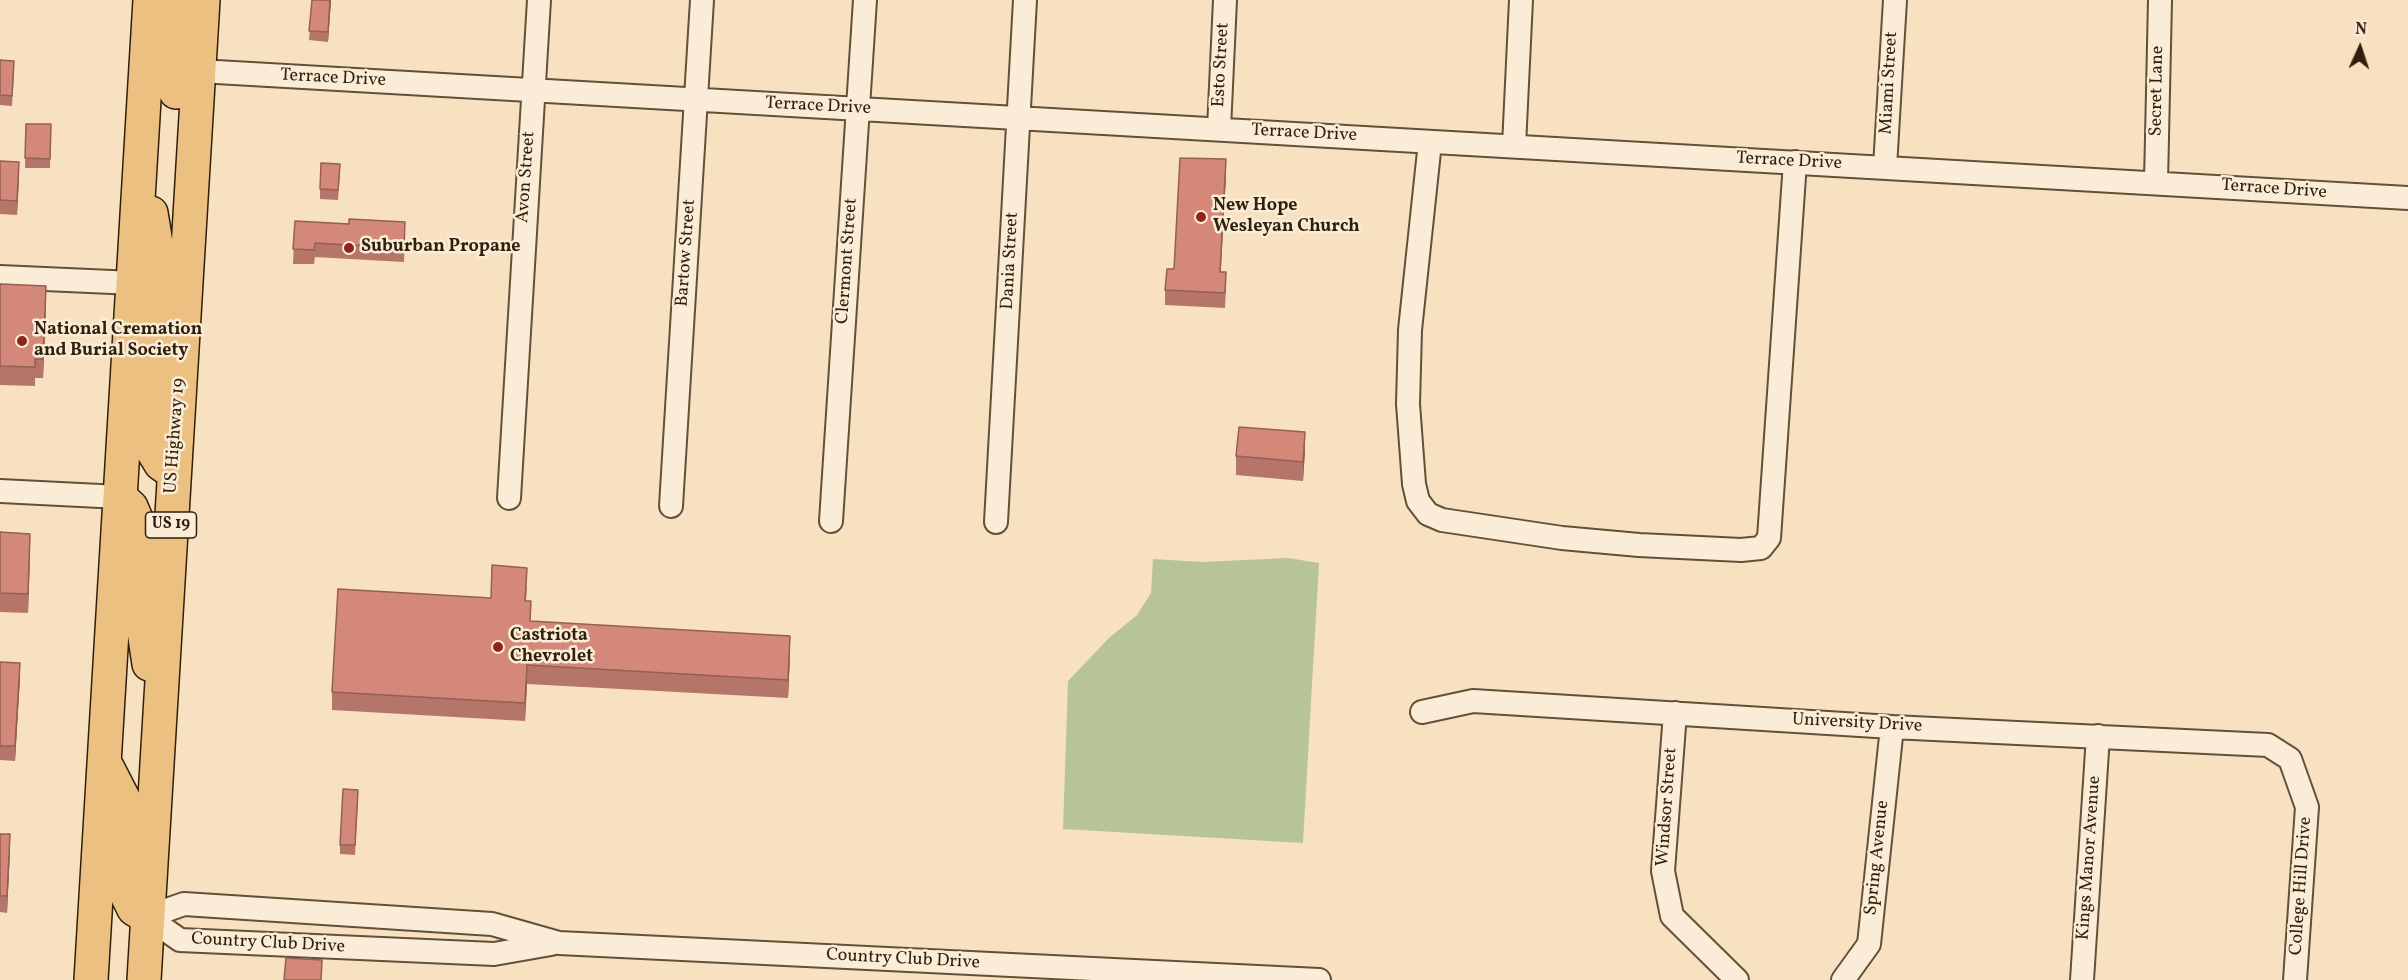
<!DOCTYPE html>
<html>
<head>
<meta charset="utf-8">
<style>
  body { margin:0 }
  #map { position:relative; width:2408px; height:980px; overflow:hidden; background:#f8e1c0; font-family:Vollkorn,serif }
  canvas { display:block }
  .north { position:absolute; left:2330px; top:18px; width:60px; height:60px; -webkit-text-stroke:4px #faecd6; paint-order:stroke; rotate:3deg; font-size:16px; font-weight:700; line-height:24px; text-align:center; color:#301f0b }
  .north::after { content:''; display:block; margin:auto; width:21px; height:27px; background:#301f0b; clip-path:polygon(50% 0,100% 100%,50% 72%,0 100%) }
</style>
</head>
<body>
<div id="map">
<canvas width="2408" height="980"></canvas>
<div class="north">N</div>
</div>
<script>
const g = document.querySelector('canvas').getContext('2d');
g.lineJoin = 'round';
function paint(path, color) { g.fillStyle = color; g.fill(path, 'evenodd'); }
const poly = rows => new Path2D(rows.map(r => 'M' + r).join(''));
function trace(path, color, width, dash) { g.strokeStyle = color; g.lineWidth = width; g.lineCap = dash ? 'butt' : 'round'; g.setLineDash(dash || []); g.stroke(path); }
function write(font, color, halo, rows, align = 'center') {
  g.font = font + ' Vollkorn,serif'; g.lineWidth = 5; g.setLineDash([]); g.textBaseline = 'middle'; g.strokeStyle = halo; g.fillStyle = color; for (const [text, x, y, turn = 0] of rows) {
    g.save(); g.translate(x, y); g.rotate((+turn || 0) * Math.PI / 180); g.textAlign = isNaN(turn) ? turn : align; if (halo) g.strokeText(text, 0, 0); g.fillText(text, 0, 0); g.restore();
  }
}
const green = poly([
  [1288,558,1319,563,1303,843,1063,829,1068,681,1109,638,1137,615,1151,593,1153,559,1202,562]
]);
const minor = poly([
  [199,71,2408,198],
  [1219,129,1225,0],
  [1430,142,1410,330,1408,404,1414,484,1418,501,1428,514,1442,520,1562,538,1639,545,1741,550,1761,548,1769,538,1795,162],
  [1514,146,1521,0],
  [1885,167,1895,0],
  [2156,182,2160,0],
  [0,277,134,283],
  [0,491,120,497],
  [509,498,539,0],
  [671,506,702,0],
  [831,521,865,0],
  [996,522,1025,0],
  [1422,712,1473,701,1892,727,2268,745,2290,759,2307,807,2295,980],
  [1675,713,1663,871,1672,916,1737,980],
  [147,917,184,904,492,924,559,943,1319,980],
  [147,917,180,940,494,954,551,944],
  [1843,980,1869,944,1892,727],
  [2082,980,2098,736]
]);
const trunk = poly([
  [176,92,180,0],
  [151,213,161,274,150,431,153,451,161,464,174,473],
  [120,497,131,507,142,533,145,554,142,617,149,664],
  [107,767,124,800,123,869,128,897,134,909,147,917],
  [91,980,150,0],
  [144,980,203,0]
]);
const wall = poly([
  [312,0,331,0,328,42,309,40],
  [0,60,14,71,12,106,0,105],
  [26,124,51,124,50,168,25,168],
  [0,161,19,176,17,215,0,214],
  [340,174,338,200,320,199,320,189],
  [1226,175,1220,272,1226,287,1225,308,1165,305,1165,290,1174,269],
  [295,221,405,236,404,262,315,257,314,264,293,264],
  [0,284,46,305,43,378,35,378,35,386,0,385],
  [1305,451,1303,481,1236,475,1236,456],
  [0,532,30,552,28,613,0,612],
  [527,586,526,601,531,621,790,655,788,698,527,684,525,721,332,710,332,692],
  [0,662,20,678,15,761,0,760],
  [358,799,355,855,340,854,340,845],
  [0,834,10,851,7,913,0,912]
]);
const shadedWall = poly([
  [330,0,331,0,328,42,328,32],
  [1226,159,1226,175,1220,287,1220,272],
  [19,162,19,176,17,215,17,201],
  [46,286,46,305,43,378,43,359],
  [1305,432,1305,451,1303,481,1303,462],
  [30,534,30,552,28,613,28,594],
  [790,636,790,655,788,698,788,680],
  [20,663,20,678,15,761,15,746],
  [527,665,527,684,525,721,525,703],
  [10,834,10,851,7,913,7,896]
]);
const building = poly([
  [312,0,330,0,328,32,309,31,312,0],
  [0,60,14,61,12,96,0,95,0,60],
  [26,124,51,124,50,159,25,158,26,124],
  [1180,158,1226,159,1220,272,1226,272,1225,293,1165,290,1167,269,1174,269,1180,158],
  [0,161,19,162,17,201,0,200,0,161],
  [321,163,340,164,338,190,320,189,321,163],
  [349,219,405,222,404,248,315,243,314,250,293,249,295,221,349,224,349,219],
  [0,284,46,286,43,359,35,359,35,367,0,366,0,284],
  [1239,427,1305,432,1303,462,1236,456,1239,427],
  [0,532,30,534,28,594,0,593,0,532],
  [492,565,527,568,525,601,531,601,530,621,790,636,788,680,527,665,525,703,332,692,338,589,491,598,492,565],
  [0,662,20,663,15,746,0,746,0,662],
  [343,789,358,790,355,845,340,845,343,789],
  [0,834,10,834,7,896,0,896,0,834],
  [286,958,322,960,321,980,284,980,286,958]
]);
const markers = [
  [1201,217,6,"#8f2418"],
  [349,248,6,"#8f2418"],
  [22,341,6,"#8f2418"],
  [498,647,6,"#8f2418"]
];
const shields = [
  [171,525,51]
];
const shieldNames = [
  ["US 19",171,525]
];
const streetNames = [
  ["Esto Street",1222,65,-87],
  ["Terrace Drive",333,79,3],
  ["Miami Street",1890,83,-87],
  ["Secret Lane",2158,91,-89],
  ["Terrace Drive",818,107,3],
  ["Terrace Drive",1304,134,3],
  ["Terrace Drive",1789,162,3],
  ["Avon Street",527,177,-86],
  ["Terrace Drive",2274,190,4],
  ["Bartow Street",687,253,-86],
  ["Clermont Street",848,261,-86],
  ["Dania Street",1011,261,-87],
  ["US Highway 19",176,436,-86],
  ["University Drive",1857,724,3],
  ["Windsor Street",1668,807,-86],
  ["Spring Avenue",1878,858,-84],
  ["Kings Manor Avenue",2090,858,-86],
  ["College Hill Drive",2302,886,-86],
  ["Country Club Drive",268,944,3],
  ["Country Club Drive",903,960,3]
];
const poiNames = [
  ["New Hope",1213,207],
  ["Wesleyan Church",1213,228],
  ["Suburban Propane",361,248],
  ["National Cremation",34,331],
  ["and Burial Society",34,352],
  ["Castriota",510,637],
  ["Chevrolet",510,658]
];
paint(green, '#b7c497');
trace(minor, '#625038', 26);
trace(trunk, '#301f0b', 36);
trace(minor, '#faecd6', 22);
trace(trunk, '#ecc080', 33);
paint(wall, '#b67569');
paint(shadedWall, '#945f55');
paint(building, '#d4887a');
trace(building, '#945f55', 1.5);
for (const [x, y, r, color] of markers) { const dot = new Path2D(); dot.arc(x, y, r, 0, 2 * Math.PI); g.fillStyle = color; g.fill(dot); trace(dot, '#faecd6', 2); }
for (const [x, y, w] of shields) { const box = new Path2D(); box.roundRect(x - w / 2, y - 13, w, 26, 4.5); g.fillStyle = '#faecd6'; g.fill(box); trace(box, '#301f0b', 1.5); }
write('bold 16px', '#301f0b', null, shieldNames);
write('18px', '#301f0b', '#faecd6', streetNames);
write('bold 18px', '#301f0b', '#faecd6', poiNames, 'left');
</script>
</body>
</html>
